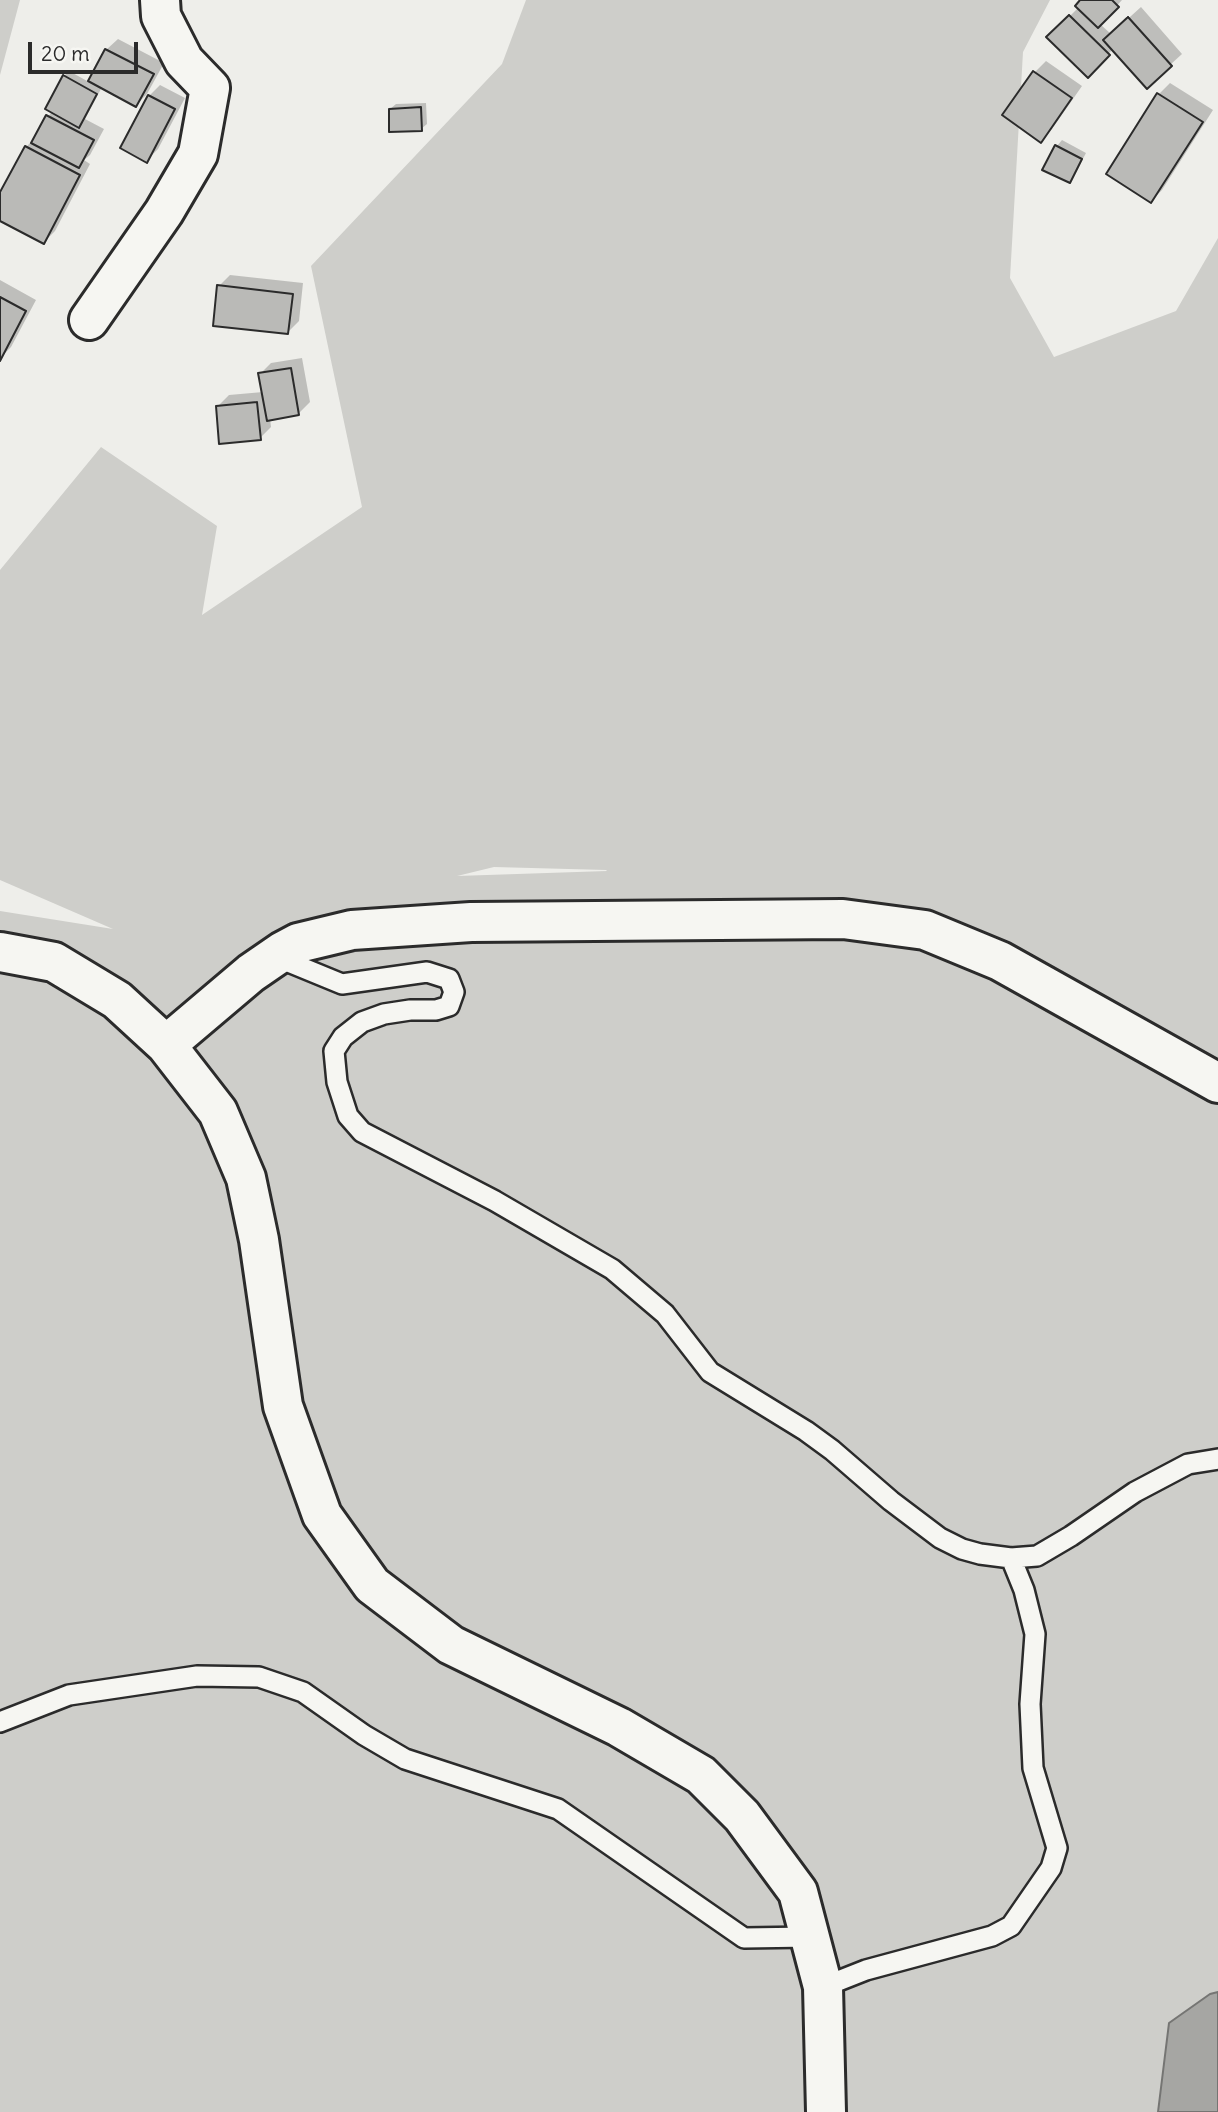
<!DOCTYPE html>
<html>
<head>
<meta charset="utf-8">
<style>
  body { margin:0 }
  #map { position:relative; width:1218px; height:2112px; overflow:hidden; background:#eeeeea; font-family:Delius,sans-serif }
  canvas { display:block }
  .scale { position:absolute; left:28px; top:42px; width:110px; height:32px; box-sizing:border-box; border:4px solid #2b2b2b; border-top:0; padding-left:9px; font-size:21px; line-height:24px; white-space:nowrap; color:#2b2b2b; -webkit-text-stroke:5px #f6f6f2; paint-order:stroke }
</style>
</head>
<body>
<div id="map">
<canvas width="1218" height="2112"></canvas>
<div class="scale">20 m</div>
</div>
<script>
const g = document.querySelector('canvas').getContext('2d');
g.lineJoin = 'round';
function paint(path, color) { g.fillStyle = color; g.fill(path, 'evenodd'); }
const poly = rows => new Path2D(rows.map(r => 'M' + r).join(''));
function trace(path, color, width, dash) { g.strokeStyle = color; g.lineWidth = width; g.lineCap = dash ? 'butt' : 'round'; g.setLineDash(dash || []); g.stroke(path); }
const green = poly([
  [0,0,20,0,0,75],
  [526,0,1050,0,1023,52,1010,278,1054,357,1176,311,1218,238,1218,2112,0,2112,0,911,113,929,0,880,0,570,101,447,217,526,202,615,362,507,311,266,502,64],
  [494,867,606,870,607,871,457,876]
]);
const water = poly([
  [1218,1992,1218,2112,1158,2112,1169,2023,1210,1994,1218,1992]
]);
const shadow = poly([
  [1083,0,1122,0,1100,24,1111,34,1141,7,1182,54,1147,86,1113,49,1088,75,1049,37,1079,7],
  [118,39,164,63,147,94,136,105,102,87,85,119,104,129,90,155,84,160,90,164,55,231,44,242,0,219,0,196,26,147,36,137,52,111,64,76,69,71,89,82,106,50],
  [1046,61,1082,86,1052,129,1041,141,1004,115,1035,72],
  [1170,83,1213,110,1162,190,1151,201,1108,174,1159,94],
  [160,85,185,98,158,149,147,160,149,96],
  [426,103,427,124,421,129,390,109,396,104],
  [1062,140,1086,153,1074,176,1069,181,1045,169,1057,146],
  [230,275,303,283,299,321,287,333,219,286],
  [0,280,36,300,11,347,0,358],
  [302,358,310,402,298,414,270,418,271,427,260,438,218,406,229,395,263,392,260,374,271,363]
]);
const building = poly([
  [1080,0,1112,0,1119,7,1098,28,1075,6,1080,0],
  [1069,15,1110,55,1088,78,1046,37,1069,15],
  [1128,17,1172,66,1147,89,1103,40,1128,17],
  [105,49,154,74,136,107,88,81,105,49],
  [1033,71,1072,98,1041,143,1002,115,1033,71],
  [63,75,97,94,79,128,45,109,63,75],
  [1157,93,1203,122,1151,203,1106,174,1157,93],
  [148,95,175,109,147,163,120,148,148,95],
  [421,107,422,131,389,132,389,109,421,107],
  [46,115,94,140,79,168,31,143,46,115],
  [1055,145,1082,159,1070,183,1042,170,1055,145],
  [25,146,80,175,44,244,0,221,0,192,25,146],
  [217,285,293,294,288,334,213,326,217,285],
  [0,297,26,311,0,361,0,297],
  [291,368,299,415,267,421,258,373,291,368],
  [257,402,261,440,219,444,216,406,257,402]
]);
const service = poly([
  [283,951,286,961,342,984,427,972,449,979,454,992,449,1006,436,1010,410,1010,384,1014,362,1022,343,1037,334,1051,337,1082,348,1116,362,1132,495,1201,612,1269,665,1314,710,1372,806,1431,832,1450,891,1501,940,1538,962,1549,980,1554,1011,1558,1037,1556,1071,1536,1135,1492,1188,1464,1218,1459],
  [0,1722,69,1695,197,1676,259,1677,303,1692,364,1735,405,1759,558,1809,744,1938,810,1937],
  [823,1987,866,1970,992,1936,1011,1926,1051,1868,1057,1848,1033,1768,1030,1704,1035,1634,1024,1590,1011,1558]
]);
const minor = poly([
  [89,320,164,212,198,154,210,88,184,61,161,16,160,0],
  [0,952,54,962,117,1000,166,1045,218,1112,246,1178,259,1240,283,1406,322,1515,372,1585,451,1645,619,1727,701,1775,742,1816,798,1892,823,1987,826,2112],
  [166,1045,251,973,283,951,298,943,352,930,471,922,843,919,925,930,1000,961,1218,1083]
]);
paint(green, '#cececa');
paint(water, '#a6a6a3');
trace(water, '#757573', 2);
paint(shadow, '#0003');
paint(building, '#babab7');
trace(building, '#2b2b2b', 2);
trace(service, '#2b2b2b', 24);
trace(minor, '#2b2b2b', 44);
trace(service, '#f6f6f2', 19);
trace(minor, '#f6f6f2', 38);
</script>
</body>
</html>
